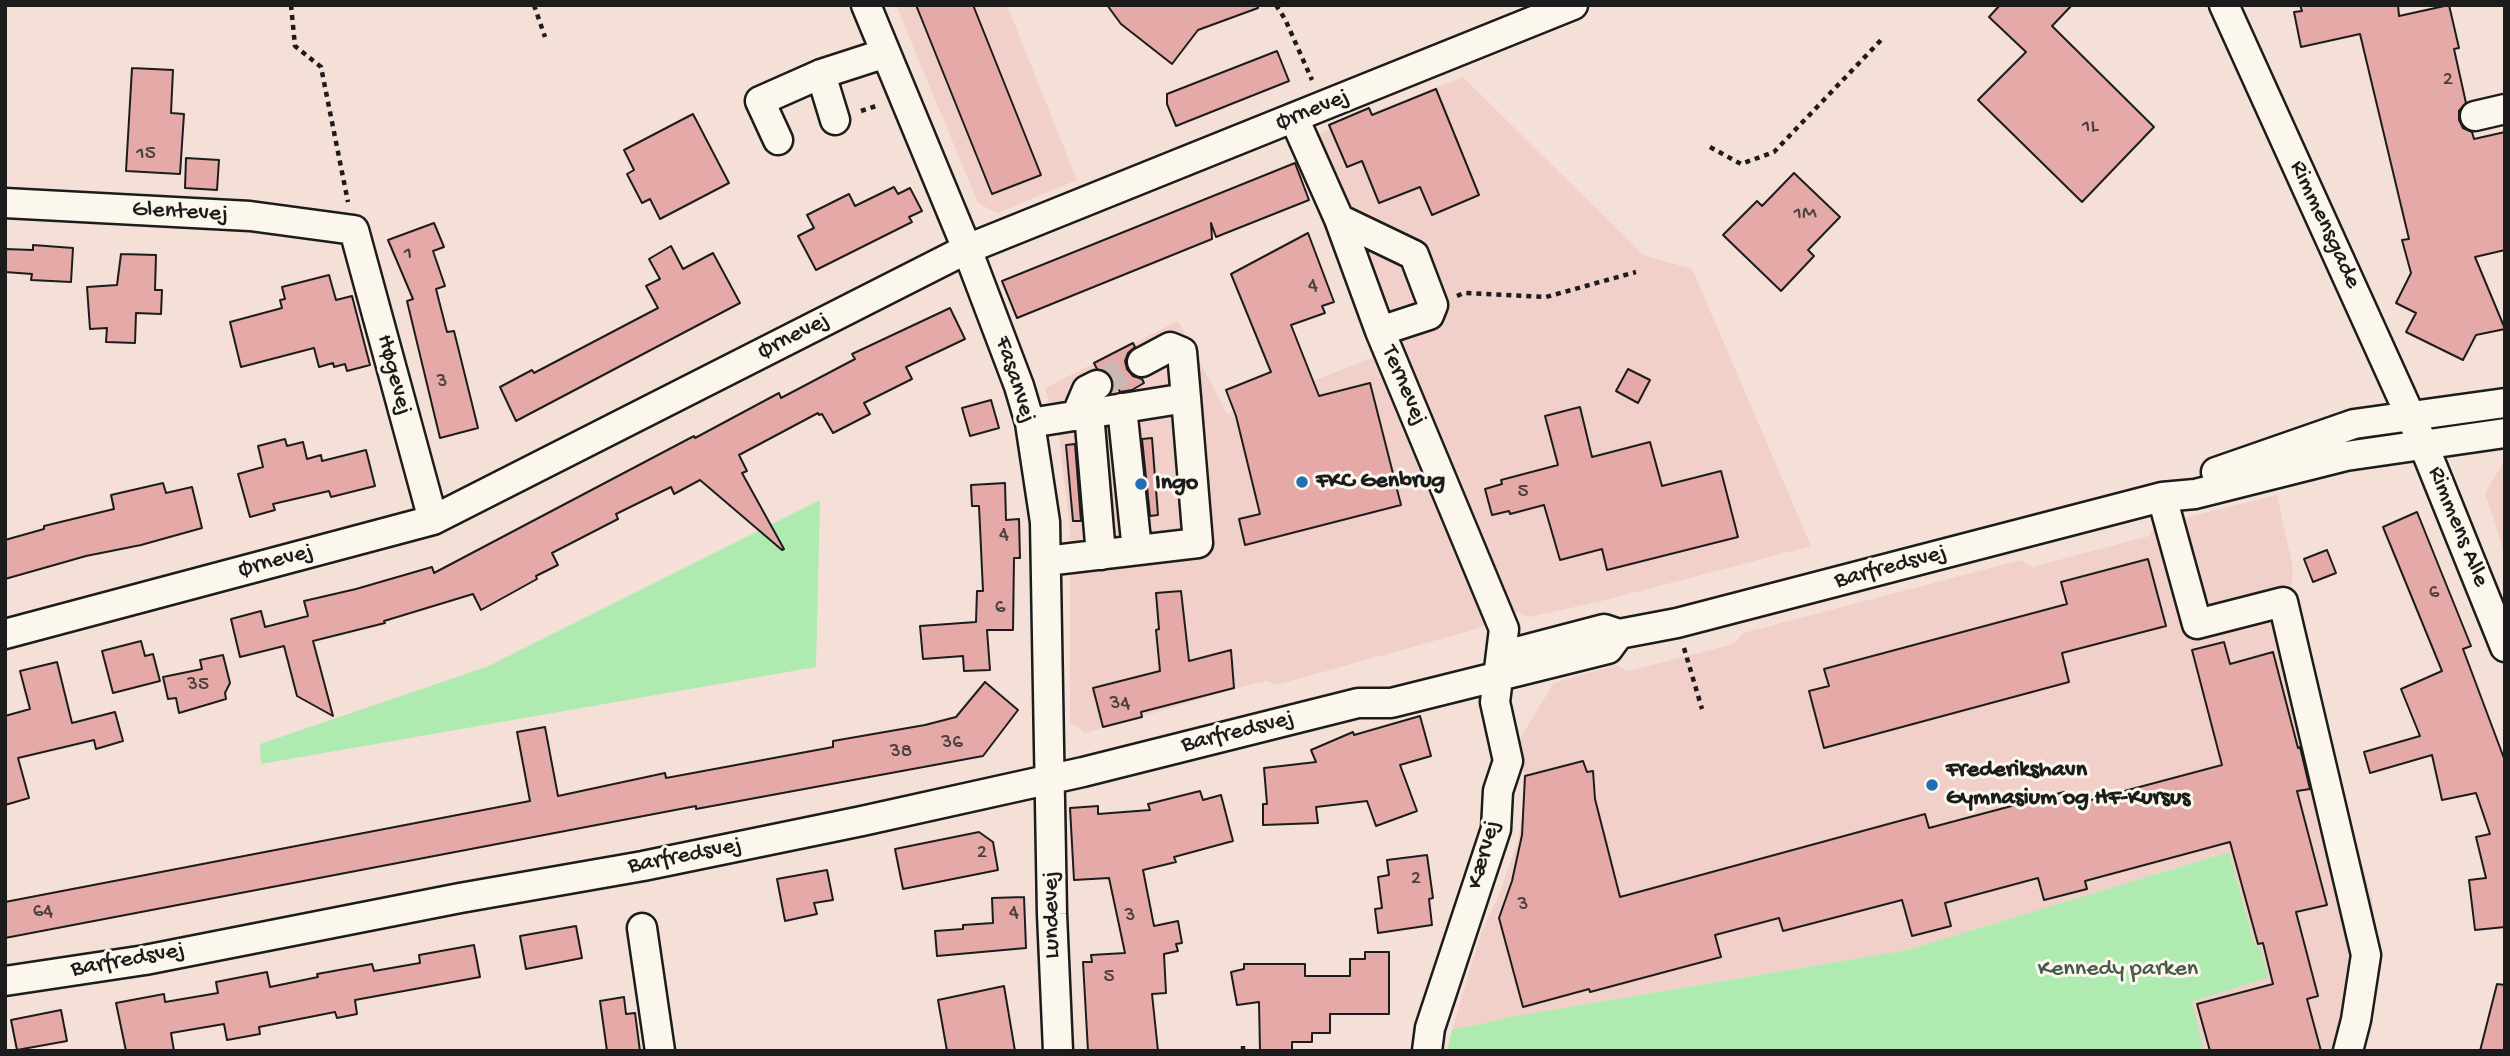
<!DOCTYPE html>
<html>
<head>
<meta charset="utf-8">
<style>
  body { margin:0 }
  #map { position:relative; width:2510px; height:1056px; overflow:hidden; background:#f4e0d7; font-family:"Gochi Hand",sans-serif }
  canvas { display:block }
  .frame { position:absolute; inset:0; border:7px solid #1c1c1c; pointer-events:none }
</style>
</head>
<body>
<div id="map">
<canvas width="2510" height="1056"></canvas>
<div class="frame"></div>
</div>
<script>
const g = document.querySelector('canvas').getContext('2d');
g.lineJoin = 'round';
function paint(path, color) { g.fillStyle = color; g.fill(path, 'evenodd'); }
const poly = rows => new Path2D(rows.map(r => 'M' + r).join(''));
function trace(path, color, width, dash) { g.strokeStyle = color; g.lineWidth = width; g.lineCap = dash ? 'butt' : 'round'; g.setLineDash(dash || []); g.stroke(path); }
function write(font, color, halo, rows, align = 'center') {
  g.font = font + ' "Gochi Hand",sans-serif'; g.lineWidth = 6; g.setLineDash([]); g.textBaseline = 'middle'; g.strokeStyle = halo; g.fillStyle = color; for (const [text, x, y, turn = 0] of rows) {
    g.save(); g.translate(x, y); g.rotate((+turn || 0) * Math.PI / 180); g.textAlign = isNaN(turn) ? turn : align; if (halo) g.strokeText(text, 0, 0); g.fillText(text, 0, 0); g.restore();
  }
}
const built = poly([
  [896,5,1007,5,1077,180,997,213,978,203],
  [1463,77,1643,255,1692,269,1811,546,1606,600,1529,617,1518,612,1473,630,1276,685,1267,681,1252,684,1085,733,1070,722,1070,528,1059,438,1045,388,1178,321,1227,414,1375,357,1291,145],
  [2505,460,2505,555,2485,493],
  [2277,495,2293,568,2289,605,2372,899,2381,967,2359,1051,2204,1051,2192,1001,2259,946,2255,948,2229,852,1907,950,1516,1016,1452,1030,1481,933,1498,897,1518,841,1525,798,1524,772,1519,740,1554,683,1616,665,1628,671,1734,644,1743,633,2021,560,2032,567,2149,536,2156,525]
]);
const green = poly([
  [820,500,816,667,261,764,260,744,489,666],
  [2229,852,2255,947,2260,946,2268,978,2192,1001,2204,1051,1447,1051,1452,1030,1516,1016,1907,950]
]);
const building = poly([
  [916,5,973,5,1041,175,992,194,916,5],
  [1107,5,1258,5,1258,8,1198,30,1172,64,1121,24,1107,5],
  [2000,5,2072,5,2052,26,2154,127,2082,202,1978,100,2026,52,1989,17,2000,5],
  [2300,5,2398,5,2399,16,2449,5,2459,48,2454,49,2466,103,2459,111,2459,120,2463,128,2472,132,2474,139,2505,132,2505,250,2475,257,2505,329,2476,335,2463,360,2406,332,2416,313,2396,303,2411,273,2402,240,2409,239,2360,34,2301,47,2294,12,2302,11,2300,5],
  [1277,51,1289,81,1176,126,1167,104,1167,94,1277,51],
  [132,68,173,70,171,113,184,114,180,174,126,171,132,68],
  [1436,89,1479,195,1432,215,1420,187,1379,203,1362,161,1347,167,1329,125,1369,108,1372,115,1436,89],
  [693,114,729,183,660,219,650,199,642,203,627,174,634,170,624,150,693,114],
  [186,158,219,160,217,190,185,188,186,158],
  [1295,163,1309,200,1216,237,1211,223,1212,239,1017,318,1002,281,1295,163],
  [1794,173,1840,217,1808,250,1814,256,1781,291,1723,235,1757,201,1762,206,1794,173],
  [894,187,898,194,910,188,922,211,909,217,912,222,816,270,798,236,814,228,807,215,849,194,855,206,894,187],
  [434,223,444,247,433,251,445,286,436,289,447,332,454,331,478,428,440,438,407,301,413,299,388,240,434,223],
  [1308,233,1334,302,1322,306,1325,313,1291,325,1319,396,1370,383,1401,505,1245,545,1239,519,1260,514,1236,416,1226,390,1271,372,1231,274,1308,233],
  [33,245,73,248,71,282,31,280,32,274,5,272,5,249,33,250,33,245],
  [671,246,683,269,713,253,740,303,516,421,500,387,532,370,534,373,658,308,646,286,660,279,649,259,671,246],
  [121,254,156,255,155,290,162,290,161,314,136,313,135,343,106,342,107,328,90,329,87,287,117,285,121,254],
  [329,275,336,300,352,296,370,365,347,371,345,364,334,367,333,363,319,367,314,348,241,367,230,322,282,308,280,300,285,299,282,287,329,275],
  [950,308,965,339,906,367,912,379,864,403,870,414,833,433,822,414,819,415,818,413,739,455,747,471,742,473,784,549,782,550,700,480,674,494,671,487,616,514,618,519,552,553,558,565,536,576,537,579,481,610,473,594,384,621,385,623,313,641,333,716,297,696,284,646,240,657,231,619,261,611,265,627,308,616,304,601,356,589,432,567,434,573,694,436,695,438,779,393,781,398,855,359,852,354,950,308],
  [1133,343,1135,347,1128,353,1125,361,1127,369,1133,376,1142,379,1144,383,1132,390,1120,392,1118,388,1112,391,1114,385,1111,377,1106,371,1097,369,1094,363,1133,343],
  [1628,369,1650,380,1638,403,1616,391,1628,369],
  [991,400,999,428,970,436,962,408,991,400],
  [1580,407,1592,457,1650,442,1662,486,1721,471,1738,537,1607,570,1602,549,1560,560,1544,505,1510,514,1509,511,1492,515,1485,489,1502,484,1501,480,1558,465,1545,416,1580,407],
  [1152,438,1158,515,1150,516,1142,439,1152,438],
  [285,439,287,446,303,442,307,459,321,455,322,461,366,450,375,486,331,497,329,491,273,504,275,510,250,517,238,474,263,467,258,446,285,439],
  [1075,444,1081,521,1073,521,1066,445,1075,444],
  [163,483,166,493,192,487,202,528,141,545,86,556,5,579,5,540,44,529,44,526,114,509,111,495,163,483],
  [1005,483,1006,520,1019,519,1020,558,1014,558,1013,630,987,630,990,670,964,671,963,656,923,659,920,626,976,622,977,591,983,591,979,506,972,506,971,485,1005,483],
  [2417,512,2471,646,2463,649,2505,761,2505,927,2475,930,2469,880,2486,878,2476,837,2490,834,2476,793,2442,800,2432,755,2370,773,2364,752,2420,736,2401,689,2442,671,2383,527,2417,512],
  [2327,550,2336,573,2313,582,2304,559,2327,550],
  [2148,559,2166,626,2062,653,2069,682,1824,748,1809,691,1829,686,1824,669,2067,604,2061,582,2148,559],
  [1181,591,1189,661,1231,650,1234,688,1141,712,1142,717,1103,727,1093,688,1160,671,1156,630,1159,629,1156,593,1181,591],
  [141,641,145,656,153,654,160,681,113,693,102,651,141,641],
  [2224,642,2230,664,2273,652,2298,748,2300,747,2310,789,2297,791,2327,905,2296,912,2318,996,2307,999,2321,1051,2210,1051,2197,1004,2273,984,2263,943,2258,944,2230,842,2085,881,2087,889,2044,900,2038,878,1945,903,1951,926,1912,936,1902,900,1783,931,1779,918,1715,935,1721,957,1590,992,1589,989,1523,1007,1499,918,1512,881,1522,835,1525,776,1583,761,1587,772,1593,771,1595,799,1620,897,1925,814,1929,828,2064,792,2068,806,2222,765,2192,650,2224,642],
  [223,655,230,683,225,693,226,699,179,713,176,698,168,699,163,677,202,669,200,660,223,655],
  [57,662,72,723,115,712,123,741,96,749,94,740,18,758,29,798,5,805,5,716,30,709,20,671,57,662],
  [985,682,1018,710,983,756,696,809,696,806,5,938,5,902,530,801,517,732,545,727,558,796,665,773,666,778,833,747,833,741,925,725,956,717,985,682],
  [1420,716,1431,756,1400,765,1417,811,1376,826,1367,801,1316,807,1318,823,1263,825,1263,804,1267,804,1264,768,1316,762,1311,750,1353,732,1354,735,1420,716],
  [1200,791,1203,800,1221,795,1233,841,1174,857,1176,862,1143,870,1154,926,1178,921,1182,943,1176,944,1178,951,1164,954,1166,993,1152,994,1158,1051,1088,1051,1083,962,1092,962,1091,955,1125,953,1109,878,1074,880,1070,808,1098,806,1098,814,1150,810,1148,804,1200,791],
  [979,832,993,842,998,870,903,889,895,849,979,832],
  [1427,855,1433,898,1429,899,1432,925,1378,933,1375,909,1382,908,1378,877,1389,875,1387,860,1427,855],
  [827,870,833,900,814,903,817,914,785,921,777,879,827,870],
  [1024,897,1026,948,937,956,935,931,963,929,963,925,993,923,992,898,1024,897],
  [576,926,582,958,526,969,520,936,576,926],
  [474,945,480,977,355,1000,357,1014,337,1018,335,1012,259,1027,260,1034,227,1040,224,1024,171,1033,174,1051,126,1051,116,1003,164,994,165,1002,218,993,216,982,267,972,270,987,318,977,317,974,372,964,374,971,420,963,419,955,474,945],
  [1365,952,1389,952,1389,1014,1330,1014,1330,1033,1312,1033,1312,1042,1292,1042,1292,1051,1260,1051,1259,1002,1237,1005,1231,972,1244,969,1244,964,1305,964,1305,976,1350,976,1350,959,1365,959,1365,952],
  [2497,984,2505,985,2505,1051,2480,1051,2497,984],
  [1004,986,1015,1051,947,1051,938,1000,1004,986],
  [624,997,626,1014,635,1013,640,1051,607,1051,600,1001,624,997],
  [61,1010,67,1041,17,1050,11,1020,61,1010]
]);
const minorTunnel = poly([
  [1097,385,1142,362]
]);
const path = poly([
  [291,5,295,46,321,67,348,202],
  [534,5,545,37],
  [1276,5,1285,19,1312,80],
  [861,111,879,105],
  [1710,147,1741,164,1774,152,1883,38],
  [1457,296,1464,293,1546,297,1636,272],
  [1684,648,1702,709],
  [1243,1046,1243,1051]
]);
const minor = poly([
  [866,5,967,249,1019,386,1030,423,1045,522,1052,914,1058,1051],
  [2224,5,2424,446,2505,647],
  [821,74,835,120],
  [2475,116,2505,109],
  [1294,118,1339,219,1380,331,1504,629,1495,702,1508,761,1498,791,1496,829,1430,1028,1427,1051],
  [778,140,760,101,821,74,886,53],
  [5,203,250,216,354,230,433,520],
  [1339,219,1414,255,1433,305,1429,315,1380,331],
  [1142,362,1170,347,1182,352,1186,398],
  [1122,408,1137,550],
  [1089,413,1101,555],
  [1076,416,1087,390,1097,385],
  [1030,423,1186,398,1198,543,1046,561],
  [2216,472,2354,424,2505,403],
  [2162,497,2197,624,2283,602,2366,955,2356,1020,2348,1051],
  [5,634,433,520,967,249,1573,5],
  [1520,651,1604,629,1619,634,1677,623,2162,497,2195,494,2346,456,2505,433],
  [642,928,660,1051],
  [5,981,145,960,460,898,643,866,862,821,1083,772,1358,703,1391,703,1608,649,1619,634]
]);
const markers = [
  [1302,482,7,"#1f6fb2"],
  [1141,484,7,"#1f6fb2"],
  [1932,785,7,"#1f6fb2"]
];
const numberNames = [
  ["2",2448,81],
  ["1L",2090,128],
  ["15",146,155],
  ["1M",1805,215],
  ["1",408,255],
  ["4",1313,287],
  ["3",442,383],
  ["5",1523,493],
  ["4",1004,536],
  ["6",2434,594],
  ["6",1000,609],
  ["35",198,686],
  ["34",1120,705],
  ["36",952,744],
  ["38",901,753],
  ["2",982,854],
  ["2",1416,880],
  ["3",1523,906],
  ["64",43,913],
  ["4",1014,914],
  ["3",1130,917],
  ["5",1109,978]
];
const streetNames = [
  ["Ørnevej",1313,111,-22],
  ["Glentevej",180,213,3],
  ["Rimmensgade",2324,225,65],
  ["Ørnevej",794,337,-27],
  ["Høgevej",393,375,75],
  ["Fasanvej",1014,380,72],
  ["Ternevej",1403,386,67],
  ["Rimmens Alle",2457,527,68],
  ["Ørnevej",276,562,-15],
  ["Barfredsvej",1891,568,-15],
  ["Barfredsvej",1238,733,-14],
  ["Kærvej",1485,855,-75],
  ["Barfredsvej",685,857,-11],
  ["Lundevej",1053,915,-91],
  ["Barfredsvej",128,961,-10]
];
const poiNames = [
  ["FKC Genbrug",1316,482],
  ["Ingo",1155,484],
  ["Frederikshavn",1946,771],
  ["Gymnasium og HF-Kursus",1946,799]
];
const parkNames = [
  ["Kennedy parken",2118,970]
];
paint(built, '#f0d0c9');
paint(green, '#afebb1');
paint(building, '#e5aaa7');
trace(building, '#1c1c1c', 2);
trace(minorTunnel, '#c9b9b2', 28, [28, 14]);
trace(minor, '#1c1c1c', 33);
trace(path, '#1c1c1c', 4.5, [5, 5]);
trace(minor, '#fbf7ec', 28);
for (const [x, y, r, color] of markers) { const dot = new Path2D(); dot.arc(x, y, r, 0, 2 * Math.PI); g.fillStyle = color; g.fill(dot); trace(dot, '#fbf7ec', 2.5); }
write('21px', '#4e403f', null, numberNames);
write('24px', '#1c1c1c', '#fbf7ec', streetNames);
write('bold 24px', '#1c1c1c', '#fbf7ec', poiNames, 'left');
write('24px', '#485a49', '#fbf7ec', parkNames);
</script>
</body>
</html>
